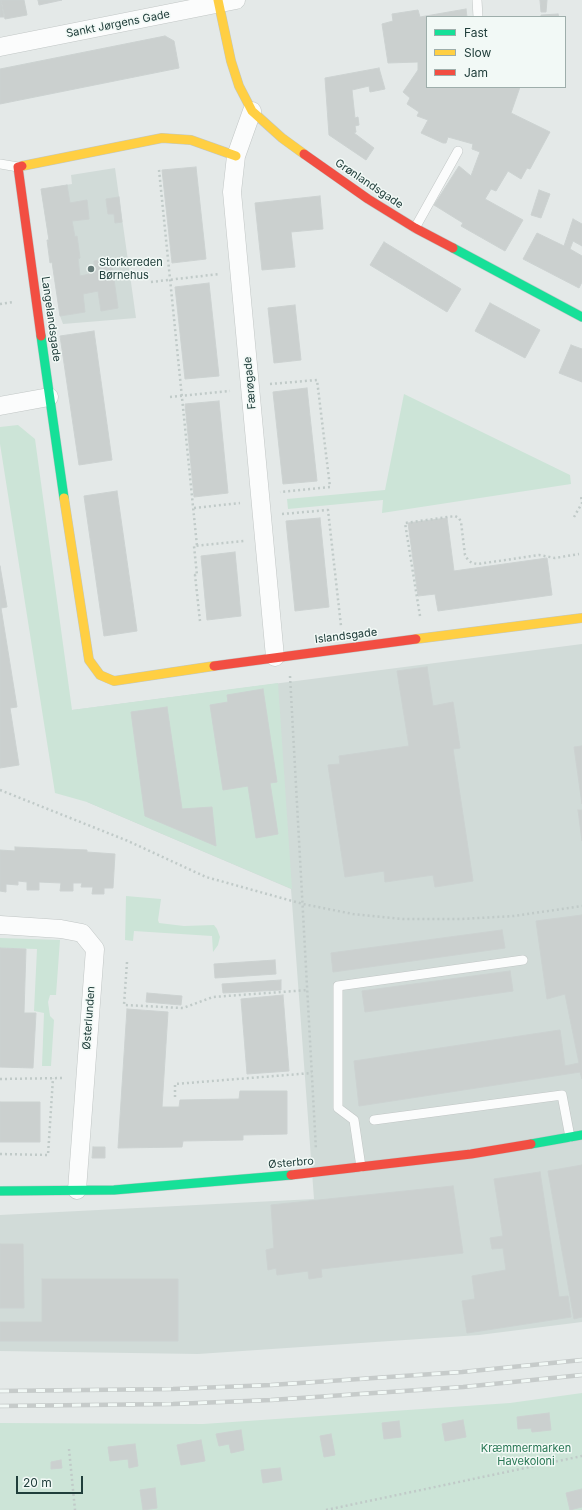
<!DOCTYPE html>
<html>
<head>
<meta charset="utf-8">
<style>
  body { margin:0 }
  #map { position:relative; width:582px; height:1510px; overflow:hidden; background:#e4e9e8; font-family:Inter,sans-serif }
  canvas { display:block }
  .legend { position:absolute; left:426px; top:16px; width:140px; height:72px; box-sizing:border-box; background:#f2f9f6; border:1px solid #9eaeab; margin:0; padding:5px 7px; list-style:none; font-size:12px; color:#203e3b }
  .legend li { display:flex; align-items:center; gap:8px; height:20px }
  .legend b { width:20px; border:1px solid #9eaeab }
  .scale { position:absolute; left:16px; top:1476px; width:67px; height:18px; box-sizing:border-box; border:2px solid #203e3b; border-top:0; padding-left:5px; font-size:12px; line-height:14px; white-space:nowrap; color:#203e3b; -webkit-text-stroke:3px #f2f9f6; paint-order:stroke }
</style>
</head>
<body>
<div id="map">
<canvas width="582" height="1510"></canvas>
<ul class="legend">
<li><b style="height:5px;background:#16e098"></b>Fast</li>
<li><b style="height:5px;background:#ffcf43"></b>Slow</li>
<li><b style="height:5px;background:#f24e42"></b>Jam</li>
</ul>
<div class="scale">20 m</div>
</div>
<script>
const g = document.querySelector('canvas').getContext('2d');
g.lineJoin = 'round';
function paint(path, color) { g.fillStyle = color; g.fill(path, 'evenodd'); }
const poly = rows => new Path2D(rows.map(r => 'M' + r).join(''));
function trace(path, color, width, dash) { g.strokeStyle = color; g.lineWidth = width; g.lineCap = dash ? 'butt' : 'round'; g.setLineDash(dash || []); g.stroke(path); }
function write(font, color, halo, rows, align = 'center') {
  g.font = font + ' Inter,sans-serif'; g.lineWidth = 3; g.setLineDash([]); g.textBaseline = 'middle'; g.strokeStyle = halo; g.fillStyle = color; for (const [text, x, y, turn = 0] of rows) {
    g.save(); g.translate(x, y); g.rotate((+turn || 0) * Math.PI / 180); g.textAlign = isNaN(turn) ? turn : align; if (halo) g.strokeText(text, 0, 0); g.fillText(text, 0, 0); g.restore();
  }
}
const built = poly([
  [115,168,136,318,63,324,60,316,41,189,72,184,71,175],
  [582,644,582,1322,479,1335,198,1354,0,1351,0,1215,314,1199,291,889,87,802,72,710]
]);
const green = poly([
  [404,394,570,475,571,484,382,513,383,500,288,509,287,499,385,490],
  [18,425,35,439,72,710,278,683,292,889,87,802,55,793,0,444,0,427],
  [126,896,161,899,158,920,159,923,184,926,214,925,217,929,220,937,218,945,213,952,212,936,134,931,133,941,125,940],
  [0,938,60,940,56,995,50,995,48,1002,50,1016,54,1020,51,1066,42,1066,44,1013,34,1011,37,949,0,948],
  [582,1393,582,1510,0,1510,0,1423,203,1424,510,1403]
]);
const building = poly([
  [0,0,1,0,4,17,0,17,0,0],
  [1,0,24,0,27,15,5,19,1,0],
  [38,0,62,0,39,5,38,0],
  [540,0,547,0,546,12,541,12,540,0],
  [466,9,467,17,427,17,427,87,520,87,511,113,550,132,530,169,527,168,521,179,508,171,496,191,491,189,485,199,523,220,505,251,461,226,463,223,434,205,459,166,471,176,480,152,472,149,473,144,448,137,446,143,443,143,421,133,428,120,417,116,419,112,407,104,410,98,403,92,418,70,418,62,388,63,382,24,393,21,392,14,418,10,420,17,466,9],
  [558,14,559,17,541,17,541,15,558,14],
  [165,36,174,41,179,68,0,104,0,69,165,36],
  [379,68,385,89,370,92,369,86,352,90,355,118,358,117,359,125,355,126,356,132,354,133,374,148,366,160,329,135,325,78,379,68],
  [196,167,206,259,172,263,162,170,196,167],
  [67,185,70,203,87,200,89,219,72,221,75,237,77,236,80,258,78,259,80,276,95,273,94,261,111,258,118,308,101,311,98,291,83,294,85,312,60,316,52,262,50,263,47,240,49,240,41,189,67,185],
  [539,190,550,194,541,218,531,215,539,190],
  [320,196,323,229,291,232,295,267,262,270,255,203,320,196],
  [119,197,122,222,115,223,114,214,108,214,106,199,119,197],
  [573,219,582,224,582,246,573,241,570,249,582,256,582,282,579,288,523,259,537,233,564,246,573,219],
  [384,242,461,289,447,312,370,265,384,242],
  [209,283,219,376,185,379,175,287,209,283],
  [490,303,540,330,525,358,475,331,490,303],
  [295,305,301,360,274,363,268,308,295,305],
  [94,331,112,460,79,465,60,336,94,331],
  [571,345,582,349,582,382,559,373,571,345],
  [307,388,317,481,283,484,273,392,307,388],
  [219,401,228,493,194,497,185,404,219,401],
  [117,491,137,631,104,636,84,496,117,491],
  [320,518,329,607,295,611,286,521,320,518],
  [447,518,454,571,547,558,552,595,438,611,435,594,418,596,408,523,447,518],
  [235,552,241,616,207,620,201,556,235,552],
  [0,566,7,607,1,608,17,707,10,708,19,765,0,768,0,566],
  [427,667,433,706,453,702,460,748,453,749,473,881,435,887,433,875,385,882,384,871,345,877,328,765,340,764,339,756,409,746,397,671,427,667],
  [263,689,277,782,270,783,278,834,256,838,248,786,223,790,210,705,228,702,227,695,263,689],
  [167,707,182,809,212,807,216,846,145,816,131,712,167,707],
  [582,746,582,804,574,747,582,746],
  [578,810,582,810,582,841,578,810],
  [15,847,87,850,87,852,115,854,113,888,104,888,104,894,92,894,93,887,81,887,82,883,73,883,73,891,60,891,61,883,39,882,39,890,27,890,27,882,18,881,18,885,6,884,6,892,0,891,0,850,15,851,15,847],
  [582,915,582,1079,580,1072,359,1106,354,1061,560,1030,565,1066,579,1063,565,994,547,999,536,921,582,915],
  [502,930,505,948,333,972,331,953,502,930],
  [0,948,26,949,24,1013,36,1013,33,1068,0,1067,0,948],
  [275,960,276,974,215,978,214,964,275,960],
  [510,971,513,991,365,1012,362,991,510,971],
  [281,980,281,990,223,993,222,984,281,980],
  [147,993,182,996,181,1005,146,1002,147,993],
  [283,995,289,1071,247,1074,241,999,283,995],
  [127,1009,168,1012,162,1107,179,1107,180,1100,239,1099,240,1091,287,1091,287,1134,243,1135,243,1140,183,1141,182,1147,118,1148,127,1009],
  [0,1102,40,1102,40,1142,0,1142,0,1102],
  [93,1147,105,1147,105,1158,92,1158,93,1147],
  [582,1165,582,1317,574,1319,548,1171,582,1165],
  [540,1172,559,1297,568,1296,571,1317,467,1333,462,1301,475,1299,472,1276,506,1270,503,1248,492,1249,490,1238,503,1236,494,1179,540,1172],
  [453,1186,463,1253,321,1269,322,1277,309,1279,308,1271,277,1275,276,1268,268,1270,266,1250,274,1248,271,1205,453,1186],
  [0,1244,23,1244,24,1308,0,1308,0,1244],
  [42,1279,178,1279,178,1341,0,1341,0,1322,42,1322,42,1279],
  [549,1413,551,1430,532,1432,531,1428,518,1429,517,1417,549,1413],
  [463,1420,466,1437,445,1441,442,1424,463,1420],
  [399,1421,401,1437,384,1439,382,1423,399,1421],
  [241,1430,244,1450,231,1453,229,1444,219,1446,216,1434,241,1430],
  [331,1434,335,1455,324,1457,320,1436,331,1434],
  [201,1440,205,1461,181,1465,177,1445,201,1440],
  [135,1444,138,1466,129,1468,128,1459,110,1461,108,1447,135,1444],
  [61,1460,62,1468,51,1469,51,1462,61,1460],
  [280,1468,282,1480,263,1483,261,1470,280,1468],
  [155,1488,157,1508,143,1510,140,1490,155,1488],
  [582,1489,582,1507,570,1510,566,1493,582,1489]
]);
const path = poly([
  [159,170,197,546],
  [151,282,219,274],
  [0,304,13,302],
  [270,384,317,380,330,487,280,492],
  [170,397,230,391],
  [194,508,240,503],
  [282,514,328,510,341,626],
  [574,517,582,503,581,496,582,496],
  [420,616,405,523,455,516,459,518,461,522,465,555,468,560,472,563,478,564,539,555,555,558,579,554],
  [200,621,195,575,197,575,194,546,244,541],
  [290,676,316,1150],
  [0,790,128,841,206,877,303,904,353,914,403,919,461,919,514,916,582,906],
  [127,962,124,1005,183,1008,213,997,308,990],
  [0,1079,65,1078],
  [175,1097,175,1084,312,1073],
  [0,1154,48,1155,53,1078],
  [69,1449,75,1510],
  [326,1510,582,1456]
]);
const lane = poly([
  [477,0,478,17],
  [0,164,18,167],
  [415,228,458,151],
  [374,1120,562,1095,570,1137],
  [361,1167,354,1120,338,1108,338,986,523,960]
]);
const street = poly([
  [0,47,236,0],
  [252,111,236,156,232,192,275,657],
  [0,406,49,397],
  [0,925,61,929,82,933,95,949,77,1190]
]);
const fast = poly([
  [453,248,582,317],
  [41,336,64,498],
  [531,1144,582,1135],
  [0,1191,114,1190,291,1175]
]);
const slow = poly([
  [218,0,231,61,239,86,252,111,282,138,304,154],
  [22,166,162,138,191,140,236,156],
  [64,498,89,660,100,675,114,681,214,666],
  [416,639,582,618]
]);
const jam = poly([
  [304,154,368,199,415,228,453,248],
  [22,166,18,167,41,336],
  [214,666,416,639],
  [291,1175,471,1154,531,1144]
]);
const rail = poly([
  [0,1391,173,1389,271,1385,462,1372,582,1360],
  [0,1406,173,1404,271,1400,463,1387,582,1375]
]);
const markers = [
  [91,269,4,"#657a78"]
];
const streetNames = [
  ["Sankt Jørgens Gade",118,24,-11],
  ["Grønlandsgade",369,184,34],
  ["Langelandsgade",51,319,82],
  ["Færøgade",250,383,-95],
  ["Islandsgade",346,636,-7],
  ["Østerlunden",89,1018,-86],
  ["Østerbro",291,1163,-5]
];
const poiNames = [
  ["Storkereden",99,263],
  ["Børnehus",99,276]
];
const parkNames = [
  ["Kræmmermarken",526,1449],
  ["Havekoloni",526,1462]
];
paint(built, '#d1dbd8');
paint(green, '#cce4d7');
paint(building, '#cbd0cf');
trace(building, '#ccd2d1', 1);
trace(lane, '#c1c6c5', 10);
trace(street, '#c1c6c5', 19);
trace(fast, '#bfc7c6', 10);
trace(slow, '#bfc7c6', 10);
trace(jam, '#bfc7c6', 10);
trace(path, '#c0cac8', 2.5, [2, 3]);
trace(lane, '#fbfcfc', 9);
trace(street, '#fbfcfc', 18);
trace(fast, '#16e098', 9);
trace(slow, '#ffcf43', 9);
trace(jam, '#f24e42', 9);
trace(rail, '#c6cbca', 4.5);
trace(rail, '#f2f9f6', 3, [9]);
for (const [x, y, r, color] of markers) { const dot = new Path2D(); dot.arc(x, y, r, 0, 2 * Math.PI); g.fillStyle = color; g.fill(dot); trace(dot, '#f2f9f6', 1.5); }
write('11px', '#203e3b', '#f2f9f6', streetNames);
write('11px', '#203e3b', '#f2f9f6', poiNames, 'left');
write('11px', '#287754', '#f2f9f6', parkNames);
</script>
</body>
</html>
